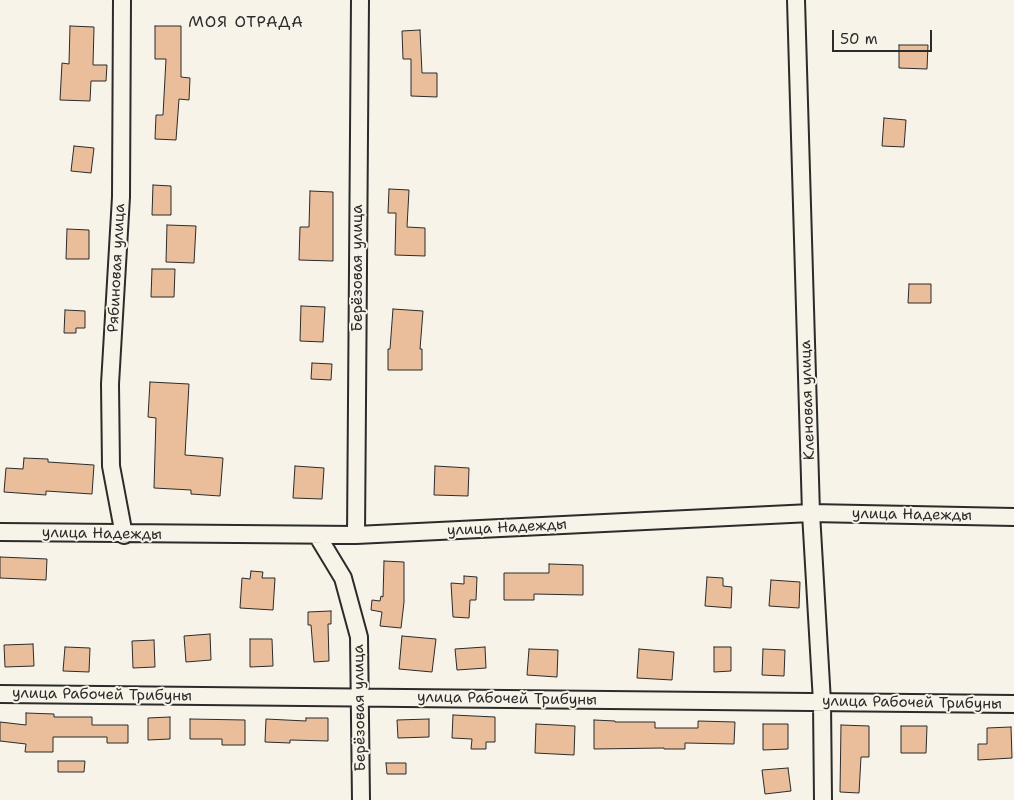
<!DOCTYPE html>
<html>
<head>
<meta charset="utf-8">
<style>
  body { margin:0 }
  #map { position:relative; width:1014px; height:800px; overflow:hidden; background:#f7f3e8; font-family:"Shantell Sans",sans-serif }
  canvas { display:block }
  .scale { position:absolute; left:832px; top:30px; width:100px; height:22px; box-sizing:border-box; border:2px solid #2b2b2b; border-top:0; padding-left:6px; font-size:15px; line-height:18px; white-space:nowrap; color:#2b2b2b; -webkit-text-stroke:4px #f7f3e8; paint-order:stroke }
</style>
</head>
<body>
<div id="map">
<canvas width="1014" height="800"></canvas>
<div class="scale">50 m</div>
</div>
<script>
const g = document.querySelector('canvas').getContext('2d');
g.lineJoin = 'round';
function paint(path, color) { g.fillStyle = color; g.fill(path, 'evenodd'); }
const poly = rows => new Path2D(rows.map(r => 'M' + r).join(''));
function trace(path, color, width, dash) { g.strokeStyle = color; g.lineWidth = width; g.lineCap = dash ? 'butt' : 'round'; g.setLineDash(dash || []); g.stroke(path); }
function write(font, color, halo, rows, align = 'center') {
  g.font = font + ' "Shantell Sans",sans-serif'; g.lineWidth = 4; g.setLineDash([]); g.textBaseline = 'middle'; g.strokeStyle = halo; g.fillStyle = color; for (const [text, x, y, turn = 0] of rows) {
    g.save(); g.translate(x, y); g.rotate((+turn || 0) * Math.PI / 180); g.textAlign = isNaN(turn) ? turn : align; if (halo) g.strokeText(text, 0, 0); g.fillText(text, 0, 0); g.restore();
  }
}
const building = poly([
  [70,26,94,27,93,65,107,65,106,81,91,81,90,101,60,100,62,63,69,64,70,26],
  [155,26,181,26,181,77,190,78,189,100,179,99,176,140,155,139,156,115,163,115,166,59,155,59,155,26],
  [420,30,422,73,437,73,437,97,411,96,411,59,403,59,402,31,420,30],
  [899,45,928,45,927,69,899,68,899,45],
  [884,118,906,120,904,147,882,146,884,118],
  [74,146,94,148,91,173,71,171,74,146],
  [153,185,171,186,171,215,152,215,153,185],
  [389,189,409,190,407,227,425,228,425,256,395,255,396,213,388,213,389,189],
  [310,191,333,192,333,261,299,260,300,227,309,227,310,191],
  [167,225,196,226,194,263,166,262,167,225],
  [67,229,89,230,89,259,66,259,67,229],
  [152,269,175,269,174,297,151,297,152,269],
  [909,284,931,284,931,303,908,303,909,284],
  [301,306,325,307,323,342,300,341,301,306],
  [393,309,423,311,420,349,422,349,422,370,388,370,388,349,390,349,393,309],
  [65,310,85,311,85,328,76,328,76,333,64,333,65,310],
  [312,363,332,364,331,380,311,379,312,363],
  [150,382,189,384,185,455,223,458,220,496,191,494,191,490,154,488,156,418,148,417,150,382],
  [24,458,48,459,48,462,94,465,92,494,46,491,46,495,4,492,6,468,23,469,24,458],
  [295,466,324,468,322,499,293,498,295,466],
  [435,466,469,468,468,496,434,495,435,466],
  [0,557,47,559,46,580,0,578,0,557],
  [384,561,404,562,404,602,401,628,380,626,382,612,371,610,372,600,380,601,381,596,383,597,384,561],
  [549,564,583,565,583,595,534,594,534,600,504,600,504,573,549,573,549,564],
  [251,571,263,572,262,578,275,578,273,610,240,608,242,578,250,579,251,571],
  [464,576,477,577,476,600,470,600,469,618,453,617,451,583,464,584,464,576],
  [707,577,723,578,723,586,732,587,731,608,705,606,707,577],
  [771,580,800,582,799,608,769,606,771,580],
  [331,611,331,624,328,624,329,661,314,662,311,625,308,625,308,612,331,611],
  [210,634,211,660,186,662,184,636,210,634],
  [402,636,436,639,432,672,399,669,402,636],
  [250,639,272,639,273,666,250,667,250,639],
  [154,640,155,667,133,668,132,641,154,640],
  [33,644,34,666,5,667,4,645,33,644],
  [65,647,90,648,89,672,63,671,65,647],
  [485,647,486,668,457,670,455,649,485,647],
  [714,647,731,647,731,671,714,672,714,647],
  [529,649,558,650,557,677,527,675,529,649],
  [639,649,674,652,672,680,637,678,639,649],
  [763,649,785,650,784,676,762,675,763,649],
  [26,713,54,714,54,717,92,717,92,725,128,725,128,743,107,743,107,737,53,737,53,752,25,752,26,744,0,741,0,722,26,725,26,713],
  [453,715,495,717,495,742,486,742,486,749,471,749,472,739,452,738,453,715],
  [170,717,170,739,148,740,148,718,170,717],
  [306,718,328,718,328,741,290,740,290,743,265,742,266,719,306,721,306,718],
  [190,719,245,720,245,745,222,745,222,739,190,739,190,719],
  [429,719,429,737,398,738,397,720,429,719],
  [594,720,615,721,615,722,655,722,655,728,698,728,698,721,735,722,734,744,685,743,685,749,664,749,664,748,594,749,594,720],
  [536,724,575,726,574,755,535,753,536,724],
  [763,724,788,724,788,749,763,750,763,724],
  [841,725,869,726,869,757,861,757,859,793,840,792,841,725],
  [901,726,927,726,926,753,901,753,901,726],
  [1011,727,1012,758,978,760,978,744,987,744,987,728,1011,727],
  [58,761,85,761,84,772,58,772,58,761],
  [386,763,406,763,406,774,387,774,386,763],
  [788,768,791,791,765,794,762,770,788,768]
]);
const minor = poly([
  [122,0,121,197,110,384,111,466,124,535],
  [796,0,811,513,822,702,823,800],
  [0,532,356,535,811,513,1014,517],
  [317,535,343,578,359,637,361,800],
  [356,535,360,0],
  [0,694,1014,704]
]);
const streetNames = [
  ["Рябиновая улица",117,268,-87],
  ["Берёзовая улица",358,268,-90],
  ["Кленовая улица",808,400,-92],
  ["улица Надежды",912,515,1],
  ["улица Надежды",507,528,-3],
  ["улица Надежды",102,534,1],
  ["улица Рабочей Трибуны",102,695,1],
  ["улица Рабочей Трибуны",507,699,1],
  ["улица Рабочей Трибуны",912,703,1],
  ["Берёзовая улица",360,708,-91]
];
const neighbourhoodNames = [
  ["МОЯ ОТРАДА",246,23]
];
paint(building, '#eabe9a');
trace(building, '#2b2b2b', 1);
trace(minor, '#2b2b2b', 20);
trace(minor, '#f7f3e8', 16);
write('15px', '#2b2b2b', '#f7f3e8', streetNames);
g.letterSpacing = '1px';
write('16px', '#2b2b2b', '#f7f3e8', neighbourhoodNames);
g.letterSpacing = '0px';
</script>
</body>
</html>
